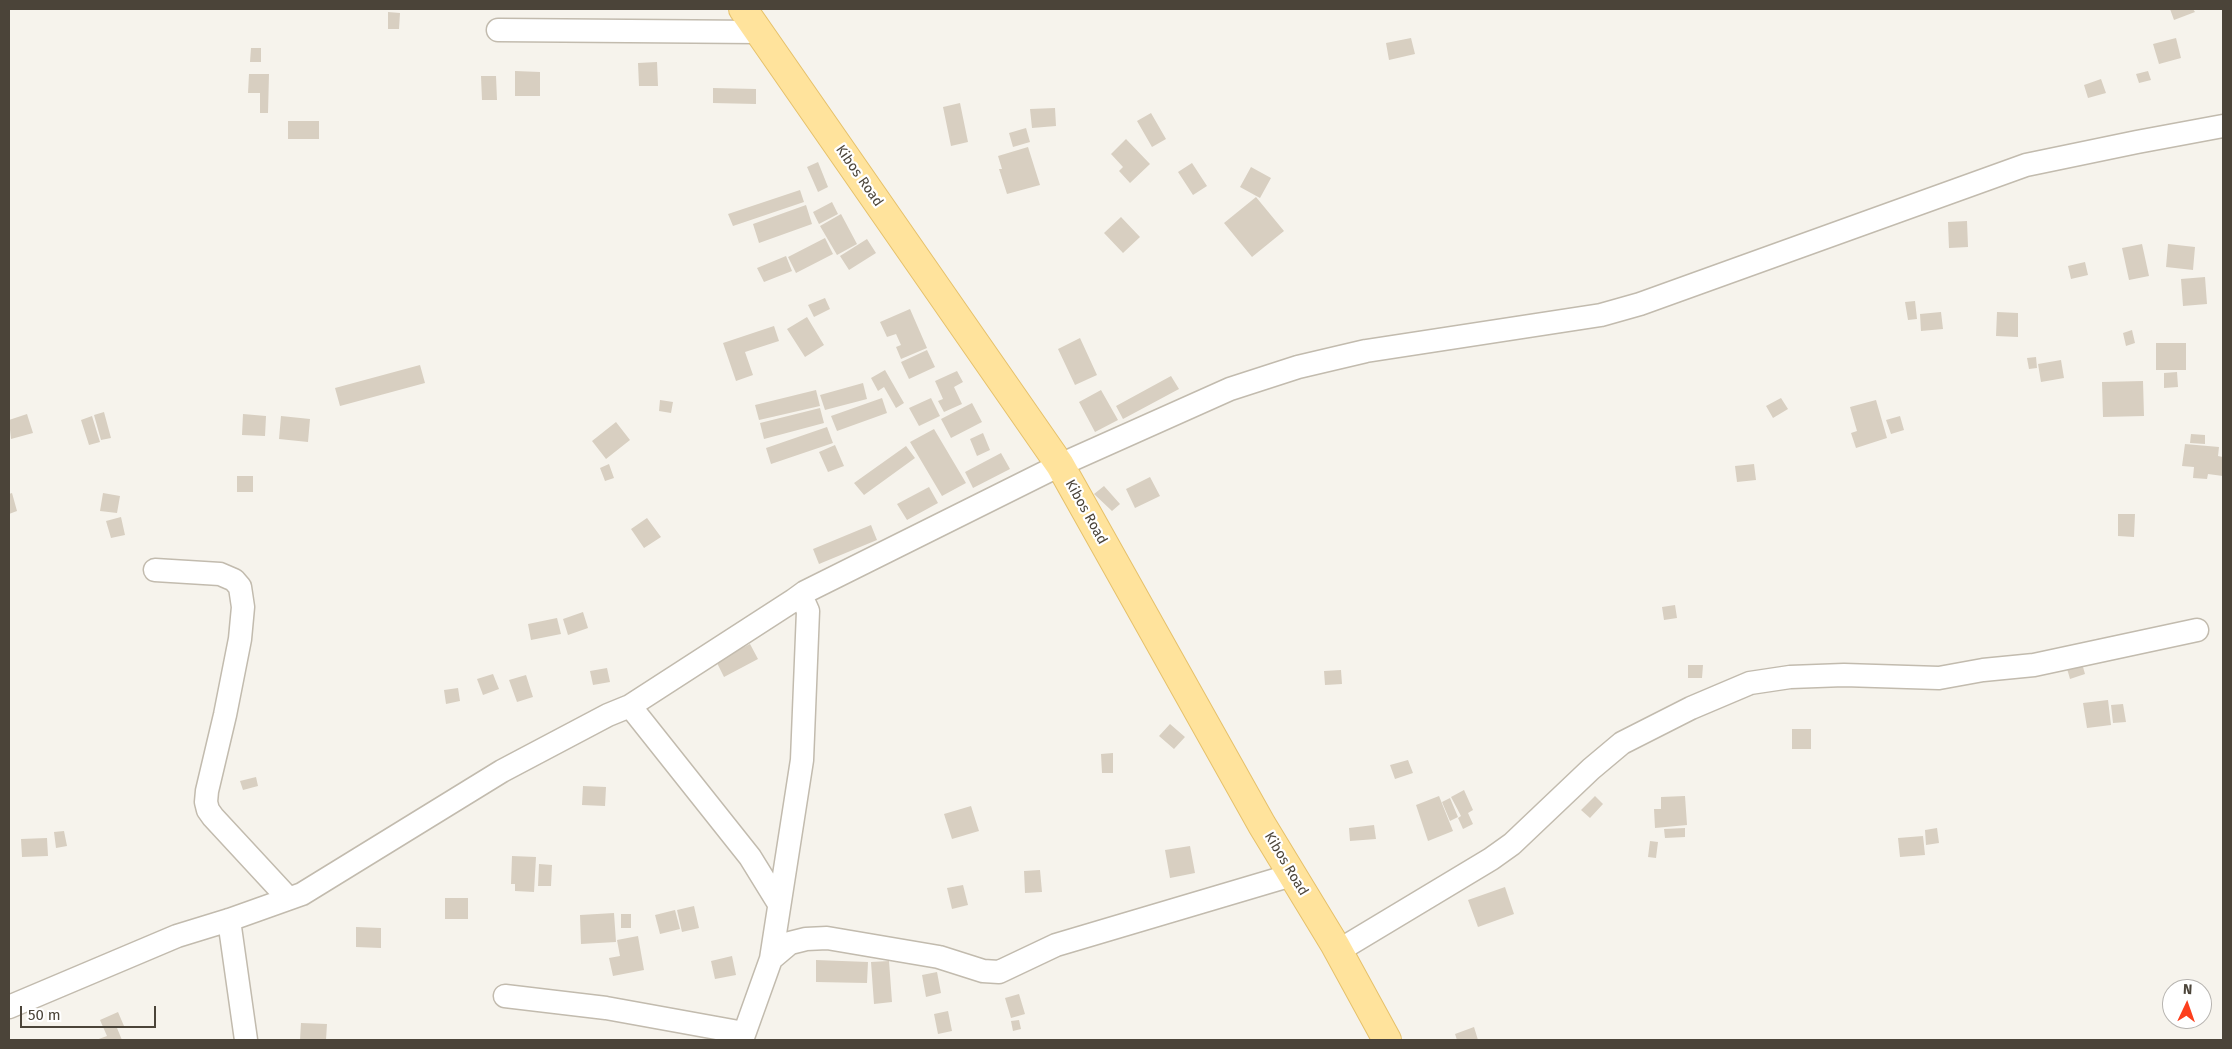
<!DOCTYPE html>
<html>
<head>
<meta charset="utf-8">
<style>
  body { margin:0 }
  #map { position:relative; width:2232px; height:1049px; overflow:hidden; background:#f6f3ec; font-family:"Fira Sans",sans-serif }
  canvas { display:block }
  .frame { position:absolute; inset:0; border:10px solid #4b4439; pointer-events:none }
  .north { position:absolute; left:2162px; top:979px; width:50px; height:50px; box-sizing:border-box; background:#fff; border:1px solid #b7b4b0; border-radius:50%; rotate:3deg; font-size:14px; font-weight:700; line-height:20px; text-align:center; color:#4b4439 }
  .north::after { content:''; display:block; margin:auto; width:18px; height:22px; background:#fc3f1d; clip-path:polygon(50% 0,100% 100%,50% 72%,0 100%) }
  .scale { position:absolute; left:20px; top:1006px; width:136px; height:22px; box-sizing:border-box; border:2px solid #4b4439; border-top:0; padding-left:6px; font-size:15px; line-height:18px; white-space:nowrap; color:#4b4439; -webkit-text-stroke:4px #fff; paint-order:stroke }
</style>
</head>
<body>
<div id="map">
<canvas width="2232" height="1049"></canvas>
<div class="frame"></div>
<div class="north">N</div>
<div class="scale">50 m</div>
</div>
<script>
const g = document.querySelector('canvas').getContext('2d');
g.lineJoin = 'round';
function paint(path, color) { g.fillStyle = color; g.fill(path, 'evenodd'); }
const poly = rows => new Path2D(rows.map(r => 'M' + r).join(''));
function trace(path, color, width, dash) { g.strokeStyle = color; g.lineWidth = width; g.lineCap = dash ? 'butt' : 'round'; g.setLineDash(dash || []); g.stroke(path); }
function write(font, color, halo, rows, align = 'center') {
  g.font = font + ' "Fira Sans",sans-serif'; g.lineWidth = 4.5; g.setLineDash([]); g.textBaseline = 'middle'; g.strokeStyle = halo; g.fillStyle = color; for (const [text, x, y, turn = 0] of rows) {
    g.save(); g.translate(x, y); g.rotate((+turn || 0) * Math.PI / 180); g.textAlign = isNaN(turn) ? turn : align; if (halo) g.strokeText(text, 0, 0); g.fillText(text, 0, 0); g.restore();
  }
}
const building = poly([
  [2170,9,2193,9,2195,12,2174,20],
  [388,12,400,13,399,29,388,29],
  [1411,38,1415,54,1389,60,1386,43],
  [2176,38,2181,58,2159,64,2153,44],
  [251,48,261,48,261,62,250,62],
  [657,62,658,86,639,86,638,63],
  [515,71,540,72,540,96,515,96],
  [2148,71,2151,80,2139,83,2136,74],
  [249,74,269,74,268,113,260,113,260,93,248,93],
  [481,76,496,76,497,100,482,100],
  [2101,79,2106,93,2088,98,2084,85],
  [713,88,756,89,756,104,713,103],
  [960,103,968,142,951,146,943,107],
  [1055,108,1056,126,1032,128,1030,109],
  [1151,113,1166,139,1152,147,1137,121],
  [288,121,319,121,319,139,288,139],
  [1026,128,1030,142,1013,147,1009,133],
  [1126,139,1150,164,1130,183,1119,171,1123,167,1111,154],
  [1028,147,1040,185,1007,194,999,169,1002,169,998,156],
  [818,162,828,187,818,192,807,167],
  [1192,163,1207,186,1193,195,1178,172],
  [1251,167,1271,178,1260,198,1240,187],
  [800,190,804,202,733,226,728,214],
  [1256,197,1284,231,1252,257,1224,223],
  [832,202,838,214,819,224,813,212],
  [806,205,812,224,759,243,753,224],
  [841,214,857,244,837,255,820,226],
  [1121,217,1140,237,1123,253,1104,233],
  [1967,221,1968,247,1949,248,1948,222],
  [825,238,833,254,796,273,788,257],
  [867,239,876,253,849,270,840,256],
  [2142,244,2149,276,2129,280,2122,248],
  [2168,244,2195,247,2193,270,2166,267],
  [786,256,792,271,764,282,757,268],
  [2085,262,2088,275,2071,279,2068,266],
  [2205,277,2207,304,2183,306,2181,279],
  [825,298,830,309,814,317,808,305],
  [1915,301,1917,319,1908,320,1905,302],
  [910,309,927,348,901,359,896,347,901,345,896,334,887,337,880,322],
  [1941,312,1943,329,1921,331,1920,314],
  [1997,312,2018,313,2018,337,1996,336],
  [807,317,824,345,805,357,787,329],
  [774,326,779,341,745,352,753,375,736,381,723,343],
  [2132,330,2135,343,2126,346,2123,333],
  [1080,338,1097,375,1075,385,1058,349],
  [2156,343,2186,343,2186,370,2156,370],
  [927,350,935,367,909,379,901,362],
  [2036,357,2037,368,2029,369,2027,358],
  [2061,360,2064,378,2041,382,2038,364],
  [420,365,425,383,340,406,335,388],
  [885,370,904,403,896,408,884,387,878,391,871,378],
  [957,371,963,382,954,387,962,404,944,412,938,401,943,399,935,381],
  [2177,372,2178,387,2164,388,2164,373],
  [1171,376,1179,389,1123,419,1116,406],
  [2143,381,2144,416,2103,417,2102,382],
  [863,383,867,399,825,410,820,395],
  [816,390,820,406,759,420,755,405],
  [1101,390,1118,420,1095,432,1079,402],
  [882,398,887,413,837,431,831,416],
  [931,398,940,416,919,426,909,408],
  [1781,398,1788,409,1773,418,1766,406],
  [660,400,673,402,671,413,659,411],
  [1876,400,1887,438,1856,448,1851,433,1857,431,1850,407],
  [972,403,982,422,951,438,941,419],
  [820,408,824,423,764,439,760,423],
  [104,412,111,438,101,440,94,415],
  [27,414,33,433,11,439,9,420],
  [243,414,266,416,265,436,242,435],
  [92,416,100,442,89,445,81,420],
  [281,416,310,419,308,442,279,439],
  [1900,416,1904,430,1891,434,1886,420],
  [616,422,630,440,606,459,592,441],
  [827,427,833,443,771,464,766,448],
  [934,429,966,483,942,496,910,442],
  [983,433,990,450,977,456,970,439],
  [2191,434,2205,435,2205,444,2190,443],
  [2185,444,2219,447,2218,456,2223,457,2223,476,2208,474,2207,479,2193,478,2194,467,2182,466],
  [835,445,844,466,828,472,819,452],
  [906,446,915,458,864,495,854,483],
  [1001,453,1010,469,973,488,965,472],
  [609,464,614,478,605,481,600,468],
  [1754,464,1756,480,1737,482,1735,466],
  [237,476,253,476,253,492,237,492],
  [1150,477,1160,496,1135,508,1126,489],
  [1104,486,1120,504,1112,511,1094,494],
  [929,487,938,503,907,520,897,504],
  [12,493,17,511,9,514,9,494],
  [103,493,120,496,117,513,100,511],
  [2118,514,2135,514,2134,537,2118,536],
  [121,517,125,535,111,538,106,521],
  [647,518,661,537,644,548,631,529],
  [871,525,877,540,819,564,813,549],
  [1675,605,1677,618,1664,620,1662,607],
  [583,612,588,628,568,635,563,619],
  [557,618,561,634,531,640,528,624],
  [750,644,758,659,724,677,716,661],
  [2081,660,2085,674,2070,679,2066,665],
  [1688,665,1703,665,1702,678,1688,678],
  [607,668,610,682,593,685,590,671],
  [1341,670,1342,684,1325,685,1324,671],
  [493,674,499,689,483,695,477,679],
  [526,675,533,697,517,702,509,680],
  [458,688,460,701,446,704,444,690],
  [2108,700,2111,725,2087,728,2083,703],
  [2123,704,2126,722,2113,723,2111,705],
  [1170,724,1185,737,1174,749,1159,736],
  [1792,729,1811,729,1811,749,1792,749],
  [1113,753,1113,773,1102,773,1101,754],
  [1408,760,1413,773,1395,779,1390,765],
  [256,777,258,786,243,790,240,781],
  [583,786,606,787,605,806,582,805],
  [1464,790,1473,810,1468,813,1473,824,1463,829,1458,818,1461,816,1451,797],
  [1439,796,1453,831,1428,841,1416,805],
  [1595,796,1603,804,1590,818,1581,810],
  [1685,796,1687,825,1655,828,1654,809,1661,809,1661,797],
  [1450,798,1458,817,1450,821,1442,802],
  [971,806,979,831,952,839,944,814],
  [1374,825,1376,839,1350,841,1349,828],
  [1685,828,1685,837,1665,838,1664,829],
  [1937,828,1939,843,1926,845,1925,830],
  [64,831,67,846,56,848,54,832],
  [1923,836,1925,855,1900,857,1898,838],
  [47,838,48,856,22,857,21,839],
  [1650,841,1658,842,1656,858,1648,857],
  [1190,846,1195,873,1170,878,1165,850],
  [512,856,536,857,534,892,515,891,515,884,511,884],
  [539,864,552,865,551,886,538,886],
  [1040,870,1042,892,1025,893,1024,871],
  [963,885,968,905,952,909,947,888],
  [1505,887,1514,914,1478,927,1468,900],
  [445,898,468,898,468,919,445,919],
  [694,906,699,928,682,932,677,910],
  [675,910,680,929,660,934,655,915],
  [614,913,616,942,581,944,580,915],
  [621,914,631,914,631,928,621,928],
  [356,927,381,928,381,948,356,947],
  [638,936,644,970,613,976,609,958,620,956,617,940],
  [732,956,736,975,715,979,711,961],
  [816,960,868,962,867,983,816,982],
  [889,961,892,1002,874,1004,871,962],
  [937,972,941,993,926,997,922,975],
  [1019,994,1025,1014,1011,1018,1005,998],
  [948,1011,952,1031,938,1034,934,1014],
  [118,1012,124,1026,117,1028,122,1040,96,1040,107,1036,100,1020],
  [1019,1020,1021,1029,1013,1031,1011,1021],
  [301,1023,327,1024,326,1040,300,1040],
  [1474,1027,1478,1040,1457,1040,1455,1034]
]);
const street = poly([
  [498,30,759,32],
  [155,570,220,574,234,580,240,587,243,607,240,639,225,715,207,791,206,802,208,810,213,817,288,898],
  [794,600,805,592,1060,465,1230,389,1298,367,1366,351,1601,315,1640,304,2026,165,2137,142,2223,126],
  [630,706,750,857,779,904],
  [229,920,246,1040],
  [1338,951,1491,859,1512,844,1591,769,1622,743,1691,708,1750,683,1790,677,1844,675,1939,678,1983,670,2034,665,2197,630],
  [771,959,790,943,806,939,827,938,939,957,983,971,999,972,1056,945,1292,875],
  [505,996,606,1008,744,1033],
  [9,1007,177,936,229,920,302,894,502,771,608,715,630,706,794,600,804,602,808,611,802,760,771,959,742,1040]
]);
const primary = poly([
  [743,9,1060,465,1262,825,1335,945,1387,1040]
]);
const streetNames = [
  ["Kibos Road",859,176,55],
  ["Kibos Road",1086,512,61],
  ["Kibos Road",1286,864,59]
];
paint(building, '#d8cfc1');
trace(street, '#c2bbae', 25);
trace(primary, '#e6c16a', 30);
trace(street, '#fff', 22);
trace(primary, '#ffe39c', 28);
write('14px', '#4b4439', '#fff', streetNames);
</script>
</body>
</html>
